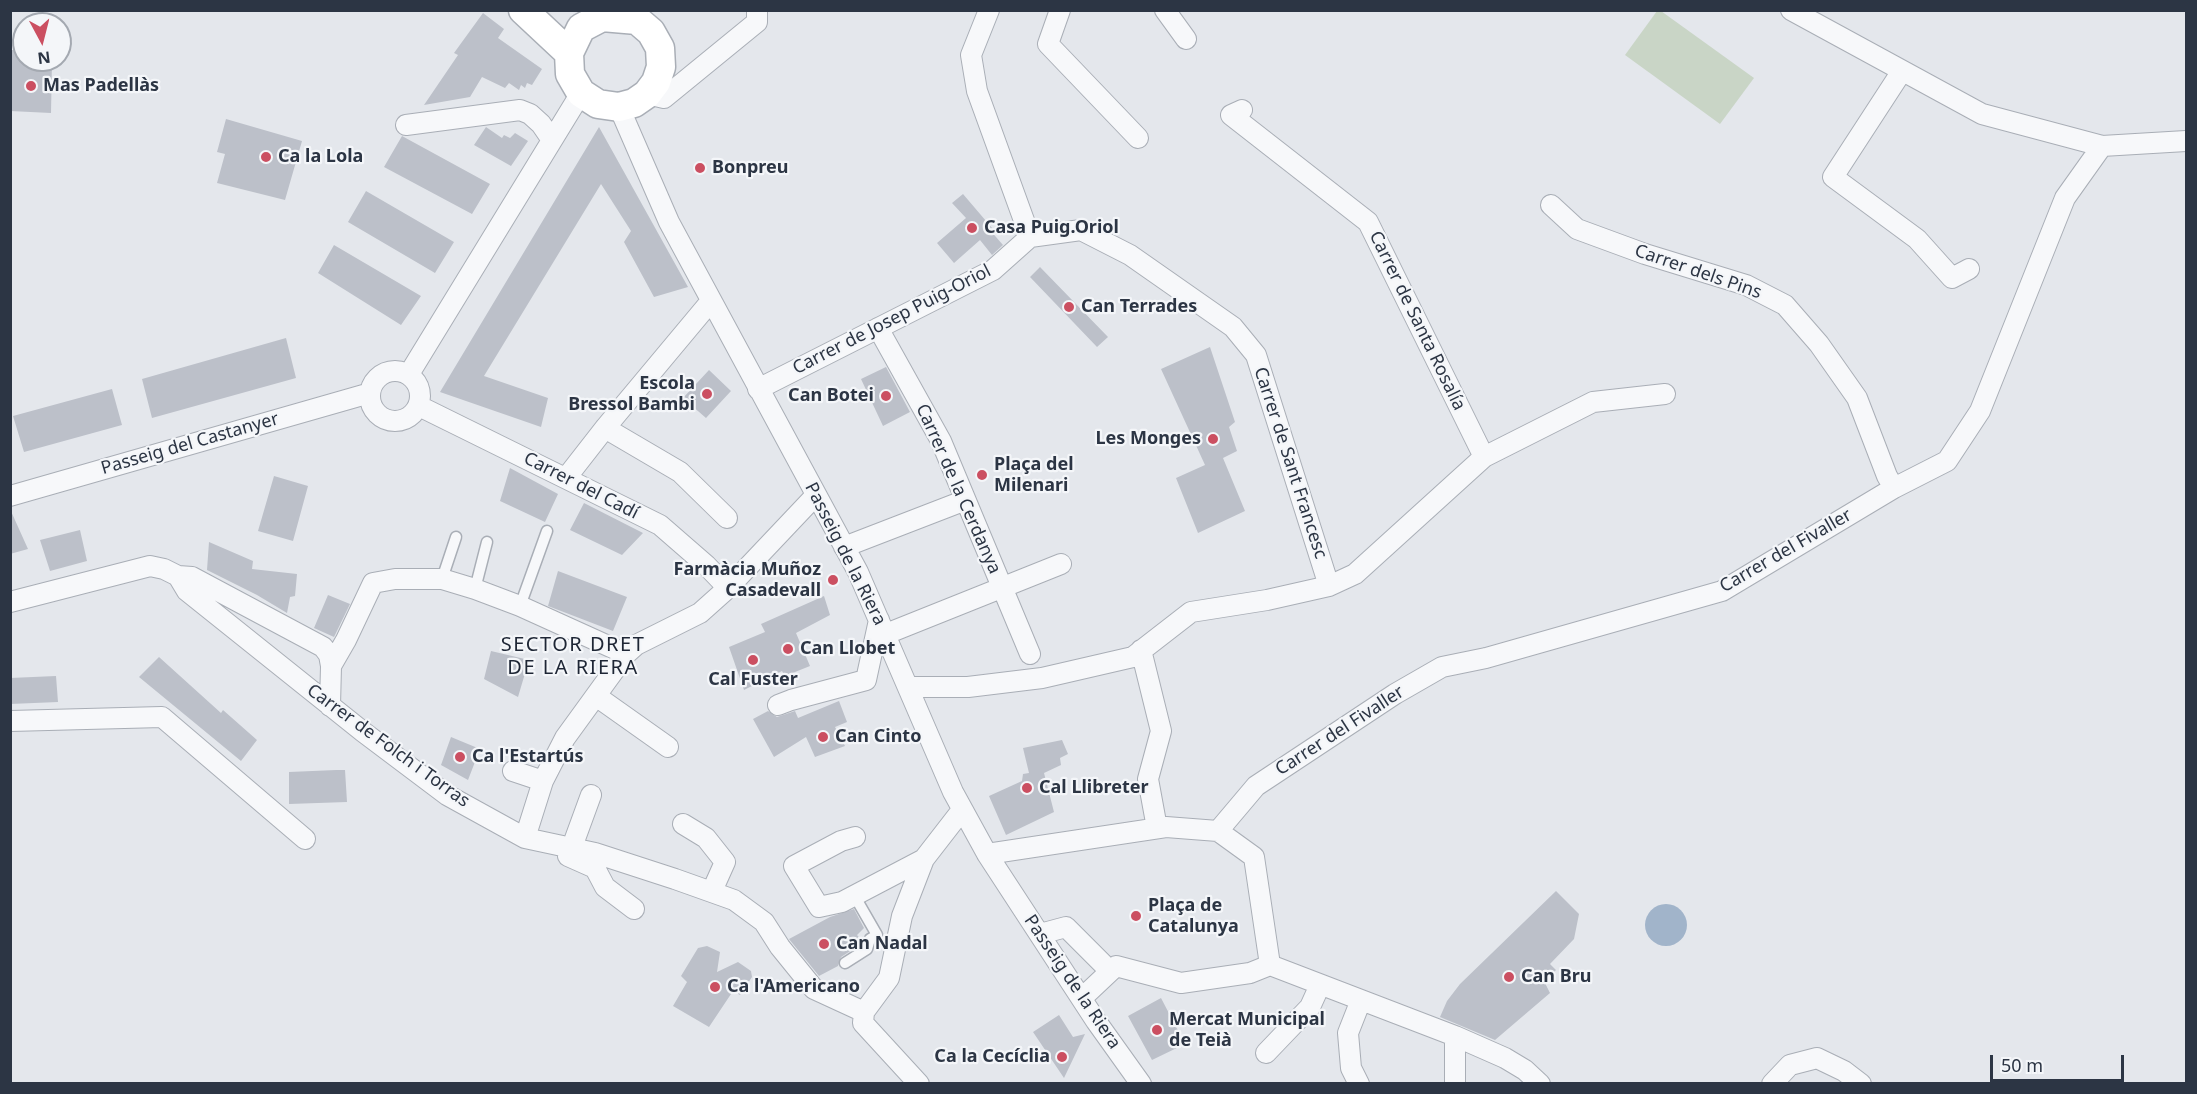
<!DOCTYPE html>
<html>
<head>
<meta charset="utf-8">
<style>
  body { margin:0 }
  #map { position:relative; width:2197px; height:1094px; overflow:hidden; background:#e4e7ec; font-family:"Noto Sans",sans-serif }
  canvas { display:block }
  .frame { position:absolute; inset:0; border:12px solid #2c3544; pointer-events:none }
  .north { position:absolute; left:12px; top:12px; width:60px; height:60px; box-sizing:border-box; background:#f4f6f9; border:2px solid #a4a9b1; border-radius:50%; rotate:173deg; font-size:16px; font-weight:700; line-height:24px; text-align:center; color:#2c3544 }
  .north::after { content:''; display:block; margin:auto; width:21px; height:27px; background:#cb4f61; clip-path:polygon(50% 0,100% 100%,50% 72%,0 100%) }
  .scale { position:absolute; left:1990px; top:1055px; width:134px; height:27px; box-sizing:border-box; border:3px solid #2c3544; border-top:0; padding-left:8px; font-size:18px; line-height:21px; white-space:nowrap; color:#2c3544; -webkit-text-stroke:4px #f4f6f9; paint-order:stroke }
</style>
</head>
<body>
<div id="map">
<canvas width="2197" height="1094"></canvas>
<div class="frame"></div>
<div class="north">N</div>
<div class="scale">50 m</div>
</div>
<script>
const g = document.querySelector('canvas').getContext('2d');
g.lineJoin = 'round';
function paint(path, color) { g.fillStyle = color; g.fill(path, 'evenodd'); }
const poly = rows => new Path2D(rows.map(r => 'M' + r).join(''));
function trace(path, color, width, dash) { g.strokeStyle = color; g.lineWidth = width; g.lineCap = dash ? 'butt' : 'round'; g.setLineDash(dash || []); g.stroke(path); }
function write(font, color, halo, rows, align = 'center') {
  g.font = font + ' "Noto Sans",sans-serif'; g.lineWidth = 4.5; g.setLineDash([]); g.textBaseline = 'middle'; g.strokeStyle = halo; g.fillStyle = color; for (const [text, x, y, turn = 0] of rows) {
    g.save(); g.translate(x, y); g.rotate((+turn || 0) * Math.PI / 180); g.textAlign = isNaN(turn) ? turn : align; if (halo) g.strokeText(text, 0, 0); g.fillText(text, 0, 0); g.restore();
  }
}
const green = poly([
  [1657,11,1661,11,1754,78,1720,124,1625,55]
]);
const water = poly([
  '1645 925a21 21 0 1 1 42 0a21 21 0 1 1-42 0Z'
]);
const building = poly([
  [483,13,504,29,498,38,542,69,532,85,527,83,525,88,521,85,519,90,509,83,505,88,482,77,470,97,424,105,458,55,454,53],
  [10,50,24,50,24,60,52,60,51,113,10,111],
  [226,119,302,141,285,200,217,183,225,154,217,152],
  [486,127,502,138,504,135,510,138,515,133,528,141,511,166,474,145],
  [599,127,688,287,654,297,624,242,631,231,601,184,484,376,548,398,541,427,440,392],
  [402,136,490,184,472,214,384,167],
  [366,191,454,242,435,273,348,222],
  [963,194,992,228,989,229,1003,245,992,255,980,240,954,263,937,243,966,218,952,203],
  [334,245,421,296,401,325,318,273],
  [1040,267,1108,337,1097,347,1030,277],
  [286,338,296,378,152,418,142,379],
  [1210,347,1235,422,1229,427,1237,451,1223,458,1245,511,1198,533,1176,478,1205,465,1161,369],
  [886,367,910,412,883,426,861,379],
  [709,370,731,391,706,418,683,398],
  [112,389,122,425,24,452,13,416],
  [510,468,558,494,545,522,500,501],
  [274,476,308,486,293,541,258,531],
  [584,503,643,533,622,555,570,530],
  [10,509,28,549,10,554],
  [80,530,87,561,50,571,40,540],
  [209,542,253,561,252,569,297,574,295,596,290,597,287,613,257,595,207,570],
  [558,571,627,597,613,631,548,606],
  [328,595,350,604,334,637,314,628],
  [824,596,830,615,796,633,810,666,785,676,782,671,744,690,729,647,765,632,761,624],
  [491,651,529,660,518,697,484,679],
  [159,657,221,713,223,710,257,740,241,761,139,677],
  [56,676,58,702,10,704,10,678],
  [839,701,847,722,835,727,845,746,815,757,806,737,774,757,753,719,768,711,777,717,795,711,798,718],
  [451,737,480,749,468,780,441,765],
  [1062,740,1068,754,1060,758,1061,765,1044,773,1054,812,1006,835,989,796,1022,781,1023,774,1029,773,1023,748],
  [336,770,345,770,347,802,289,804,289,772],
  [1556,891,1579,914,1574,939,1550,964,1556,970,1545,983,1550,993,1495,1040,1440,1017,1447,1001,1460,984],
  [854,909,864,928,857,935,862,941,861,944,841,957,838,966,819,976,789,939,830,917],
  [707,946,720,952,717,972,738,962,751,971,752,977,740,995,733,991,709,1027,673,1006,687,982,681,976,698,948],
  [1161,998,1185,1044,1152,1060,1128,1016],
  [1059,1015,1073,1037,1085,1034,1064,1078,1033,1032]
]);
const lane = poly([
  [442,579,456,537],
  [475,589,487,542],
  [520,606,547,531],
  [845,963,867,949,870,939,877,935,854,895]
]);
const street = poly([
  [1060,10,1048,44,1138,138],
  [1165,10,1186,39],
  [1791,10,1982,114,2102,146,2186,141],
  [1902,71,1833,177,1917,239,1952,278,1969,269],
  [647,94,664,98,757,22,757,10],
  [619,107,669,222,858,572,953,792,987,854,1096,1021,1141,1084],
  [1242,110,1231,115,1368,222,1484,457],
  [406,125,520,110,530,114,541,124,552,140],
  [1551,205,1577,229,1645,254,1746,285,1785,305,1819,344,1857,398,1887,476,1894,488],
  [1030,237,1081,230,1130,255,1233,327,1256,355,1329,586],
  [878,328,941,441,1030,654],
  '370 396a25 25 0 1 1 50 0a25 25 0 1 1-50 0Z',
  [409,374,581,93],
  [758,389,993,270,1030,237,977,91,971,55,989,10],
  [419,406,660,525,706,565,728,588],
  [605,428,680,472,727,518],
  [566,478,605,428,711,301],
  [10,496,370,393],
  [844,547,958,503],
  [178,576,187,591,362,731,447,795,525,838,595,853,675,879,734,900,764,922,780,947,814,989,864,1012],
  [10,602,150,566,164,569,178,576,192,577,323,647,329,655,331,666],
  [886,634,1061,564],
  [1141,650,1161,731,1148,779,1157,828],
  [909,687,968,687,1042,678,1133,657,1191,612,1267,600,1329,586,1355,574,1484,457,1593,402,1665,394],
  [596,696,668,747],
  [778,705,791,700,866,680,879,620],
  [330,706,331,666,346,640,373,583,395,579,442,579,475,589,520,606,626,654],
  [10,721,162,717,305,839],
  [513,771,543,781],
  [683,824,706,838,725,862,712,891],
  [1218,831,1256,786,1395,694,1442,667,1486,658,1722,591,1894,488,1947,461,1980,411,2065,198,2102,146],
  [855,837,841,841,794,866,819,907,842,902,924,859],
  [525,838,543,781,565,738,626,654,636,645,700,613,728,588,816,495],
  [572,847,591,795],
  [987,854,1166,827,1218,831,1254,857,1270,965],
  [568,856,595,868,605,887,634,909],
  [1040,934,1066,927,1110,971],
  [1082,998,1116,966,1181,983,1250,973,1270,965,1455,1036,1505,1058,1525,1070,1540,1084],
  [1455,1036,1455,1084],
  [1266,1053,1310,1007,1320,985],
  [919,1084,863,1023,864,1012,889,978,902,916,924,859,962,810],
  [1359,1084,1351,1068,1348,1033,1361,1000],
  [1772,1084,1790,1065,1817,1058,1844,1071,1861,1084]
]);
const secondary = poly([
  [523,10,569,53],
  [602,17,637,20,651,32,660,48,661,67,656,82,647,94,634,103,619,107,598,104,581,93,570,74,569,53,581,28,602,17]
]);
const markers = [
  [31,86,6,"#cb4f61"],
  [266,157,6,"#cb4f61"],
  [700,168,6,"#cb4f61"],
  [972,228,6,"#cb4f61"],
  [1069,307,6,"#cb4f61"],
  [707,394,6,"#cb4f61"],
  [886,396,6,"#cb4f61"],
  [1213,439,6,"#cb4f61"],
  [982,475,6,"#cb4f61"],
  [833,580,6,"#cb4f61"],
  [788,649,6,"#cb4f61"],
  [753,660,6,"#cb4f61"],
  [823,737,6,"#cb4f61"],
  [460,757,6,"#cb4f61"],
  [1027,788,6,"#cb4f61"],
  [1136,916,6,"#cb4f61"],
  [824,944,6,"#cb4f61"],
  [1509,977,6,"#cb4f61"],
  [715,987,6,"#cb4f61"],
  [1157,1030,6,"#cb4f61"],
  [1062,1057,6,"#cb4f61"]
];
const poiNames = [
  ["Mas Padellàs",43,86],
  ["Ca la Lola",278,157],
  ["Bonpreu",712,168],
  ["Casa Puig.Oriol",984,228],
  ["Can Terrades",1081,307],
  ["Escola",695,384,"right"],
  ["Bressol Bambi",695,405,"right"],
  ["Can Botei",874,396,"right"],
  ["Les Monges",1201,439,"right"],
  ["Plaça del",994,465],
  ["Milenari",994,486],
  ["Farmàcia Muñoz",821,570,"right"],
  ["Casadevall",821,591,"right"],
  ["Can Llobet",800,649],
  ["Cal Fuster",753,680,"center"],
  ["Can Cinto",835,737],
  ["Ca l'Estartús",472,757],
  ["Cal Llibreter",1039,788],
  ["Plaça de",1148,906],
  ["Catalunya",1148,927],
  ["Can Nadal",836,944],
  ["Can Bru",1521,977],
  ["Ca l'Americano",727,987],
  ["Mercat Municipal",1169,1020],
  ["de Teià",1169,1041],
  ["Ca la Cecíclia",1050,1057,"right"]
];
const streetNames = [
  ["Carrer dels Pins",1698,272,19],
  ["Carrer de Josep Puig-Oriol",892,320,-27],
  ["Carrer de Santa Rosalía",1417,321,64],
  ["Passeig del Castanyer",190,444,-16],
  ["Carrer de Sant Francesc",1290,463,72],
  ["Carrer del Cadí",581,486,27],
  ["Carrer de la Cerdanya",958,489,66],
  ["Carrer del Fivaller",1786,551,-30],
  ["Passeig de la Riera",845,554,63],
  ["Carrer del Fivaller",1340,731,-33],
  ["Carrer de Folch i Torras",388,746,36],
  ["Passeig de la Riera",1072,982,56]
];
const neighbourhoodNames = [
  ["SECTOR DRET",573,645],
  ["DE LA RIERA",573,668]
];
paint(green, '#c9d5c6');
paint(water, '#a1b4ca');
paint(building, '#bcc0c9');
trace(lane, '#a9aeb6', 13);
trace(street, '#a9aeb6', 22);
trace(secondary, '#a9aeb6', 31);
trace(lane, '#f7f8fa', 10);
trace(street, '#f7f8fa', 20);
trace(secondary, '#fff', 28);
for (const [x, y, r, color] of markers) { const dot = new Path2D(); dot.arc(x, y, r, 0, 2 * Math.PI); g.fillStyle = color; g.fill(dot); trace(dot, '#f4f6f9', 2); }
write('bold 18px', '#2c3544', '#f4f6f9', poiNames, 'left');
write('18px', '#2c3544', '#f4f6f9', streetNames);
g.letterSpacing = '1.5px';
write('20px', '#1e2635', '#f4f6f9', neighbourhoodNames);
g.letterSpacing = '0px';
</script>
</body>
</html>
